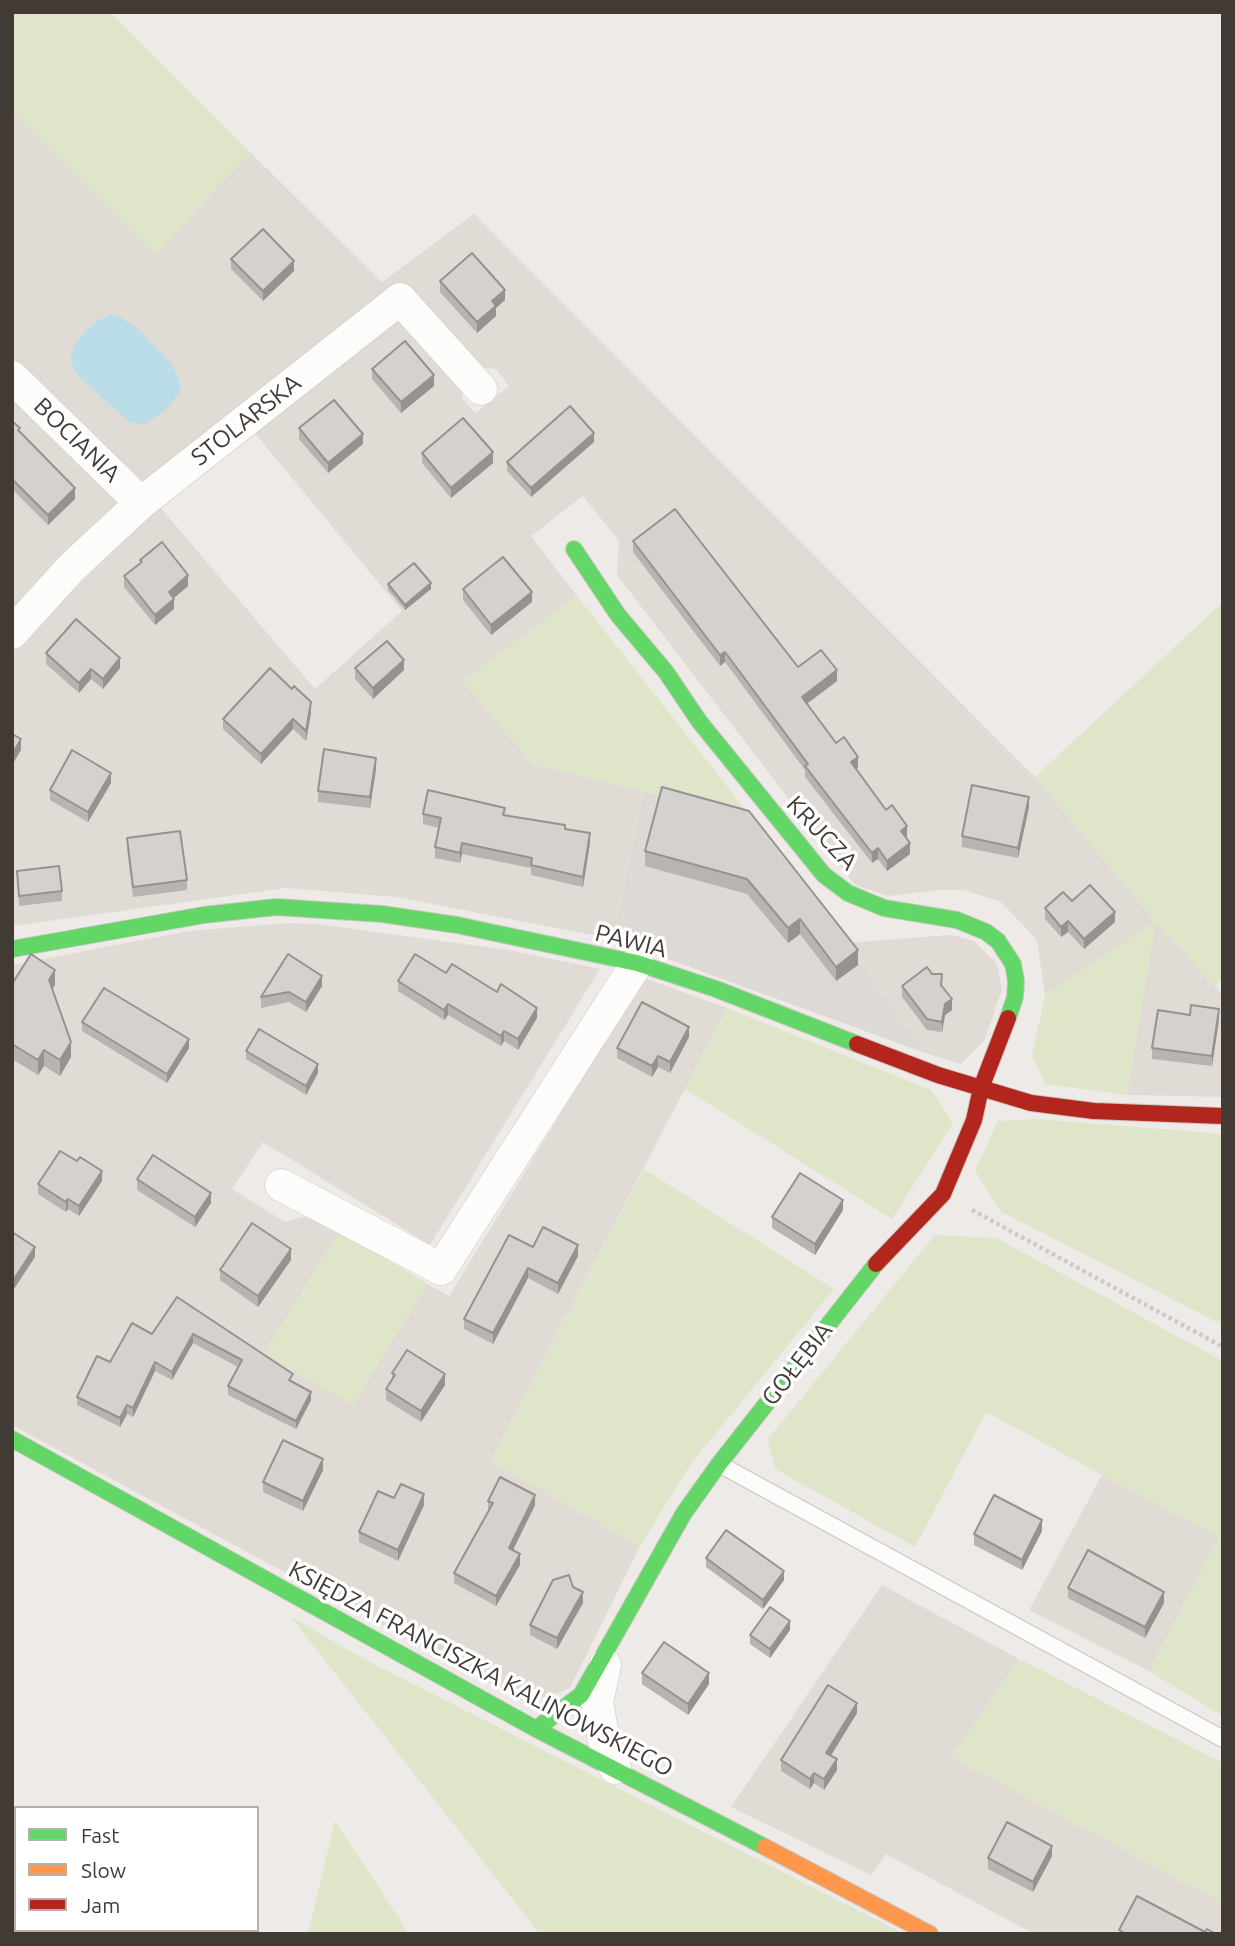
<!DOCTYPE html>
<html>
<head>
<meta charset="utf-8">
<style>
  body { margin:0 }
  #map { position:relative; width:1235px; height:1946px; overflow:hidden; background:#edeae7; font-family:Ubuntu,sans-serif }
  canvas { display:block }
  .frame { position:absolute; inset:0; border:14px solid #423a35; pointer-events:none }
  .legend { position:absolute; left:14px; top:1806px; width:245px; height:126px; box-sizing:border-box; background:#fff; border:2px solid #b3b0ae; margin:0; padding:9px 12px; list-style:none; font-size:21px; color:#423a35 }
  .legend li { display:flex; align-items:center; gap:14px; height:35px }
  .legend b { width:35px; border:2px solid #b3b0ae }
</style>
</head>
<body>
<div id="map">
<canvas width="1235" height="1946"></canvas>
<div class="frame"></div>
<ul class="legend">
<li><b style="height:9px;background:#63d668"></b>Fast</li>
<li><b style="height:9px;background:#ff974d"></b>Slow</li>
<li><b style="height:9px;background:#b3261e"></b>Jam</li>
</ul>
</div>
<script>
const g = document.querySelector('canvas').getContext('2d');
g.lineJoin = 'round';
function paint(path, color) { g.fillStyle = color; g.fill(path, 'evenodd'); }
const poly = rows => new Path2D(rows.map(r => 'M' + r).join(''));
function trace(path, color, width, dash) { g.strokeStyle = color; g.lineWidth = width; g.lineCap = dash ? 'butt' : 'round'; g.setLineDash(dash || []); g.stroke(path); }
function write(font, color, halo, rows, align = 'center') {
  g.font = font + ' Ubuntu,sans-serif'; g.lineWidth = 7; g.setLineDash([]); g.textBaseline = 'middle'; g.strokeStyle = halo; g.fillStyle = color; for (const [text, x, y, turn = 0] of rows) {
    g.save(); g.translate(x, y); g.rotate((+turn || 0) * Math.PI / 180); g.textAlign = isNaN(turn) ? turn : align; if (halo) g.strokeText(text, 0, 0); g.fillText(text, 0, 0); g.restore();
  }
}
const residential = poly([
  [12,111,156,254,250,152,382,282,474,214,1035,777,1155,921,1223,995,1223,1097,1127,1095,1155,922,1045,995,1037,940,1001,902,964,890,938,890,888,896,855,885,617,575,619,541,583,496,531,536,577,596,463,681,533,764,643,791,613,939,396,897,286,888,12,926,12,651,158,505,315,689,402,611,253,431,390,321,411,323,462,381,462,398,475,413,509,386,496,369,478,367,409,291,142,486,12,357],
  [12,393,123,504,12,616],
  [287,923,316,924,508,950,600,969,430,1245,263,1142,232,1189,285,1222,315,1214,340,1229,353,1405,427,1284,449,1296,644,978,727,1008,491,1461,640,1546,570,1688,549,1696,523,1701,12,1425,12,965,189,931],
  [951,935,974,941,997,964,1002,989,985,1040,961,1064,928,1054,845,943],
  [1102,1475,1219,1537,1149,1671,1029,1610],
  [882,1585,1019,1659,952,1757,1223,1903,1223,1934,1034,1934,886,1854,871,1875,731,1807]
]);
const industrial = poly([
  [643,791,752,818,928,1054,613,939]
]);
const green = poly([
  [12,12,109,12,250,152,156,255,12,111],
  [577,596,752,818,533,764,463,681],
  [1223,602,1223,979,1215,986,1156,922,1127,1095,1045,1084,1032,1056,1045,995,1155,921,1035,777],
  [727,1008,931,1090,953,1123,892,1219,685,1089],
  [1036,1119,1223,1134,1223,1325,1000,1211,975,1170,998,1121],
  [644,1169,834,1289,693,1461,640,1546,491,1461],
  [340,1229,427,1284,353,1405,263,1354],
  [935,1235,996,1238,1223,1361,1223,1716,1149,1671,1218,1537,986,1412,915,1547,775,1469,768,1439],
  [291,1617,364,1659,904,1934,540,1934],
  [1019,1659,1223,1763,1223,1903,952,1757],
  [335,1821,409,1934,308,1934]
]);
const water = poly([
  [111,314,121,317,138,329,169,360,179,378,180,392,166,410,145,424,131,423,103,399,76,373,70,358,74,346,81,336,95,322]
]);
const path = poly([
  [972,1210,1223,1347]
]);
const lane = poly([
  [719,1464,1223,1739]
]);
const street = poly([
  [12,377,141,503],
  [12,633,72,567,141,503,400,299,481,389],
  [281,1185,441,1269,637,963],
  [605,1665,597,1702,604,1741,615,1768]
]);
const fast = poly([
  [574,549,618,615,666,672,699,721,824,875,848,893,884,908,957,920,986,932,998,941,1013,964,1016,981,1015,997,1008,1018],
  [12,949,204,915,276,907,382,914,457,925,637,963,716,989,857,1044],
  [12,1439,536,1729,765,1847],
  [536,1729,581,1695,684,1513,719,1464,876,1264]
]);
const slow = poly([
  [765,1847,930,1934]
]);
const jam = poly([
  [857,1044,938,1075,1031,1103,1094,1111,1223,1116],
  [876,1264,943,1194,974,1120,981,1088,1008,1018]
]);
const wall = poly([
  [231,259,294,271,263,301,231,269],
  [440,281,505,300,496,308,496,316,477,333,440,292],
  [372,369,434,386,401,413,372,379],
  [12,421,20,432,75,499,48,525,12,489],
  [299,428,363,444,328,473,299,439],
  [594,442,531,497,507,471,507,462],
  [422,453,493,463,451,498,422,463],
  [633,541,798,667,837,681,807,704,836,743,858,767,856,769,907,837,906,838,910,854,887,871,878,859,872,863,805,777,805,770,725,662,720,666,633,552],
  [140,560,188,586,174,598,174,609,155,625,124,587,124,576,140,564],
  [388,584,431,589,405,610,388,590],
  [463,589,532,602,491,635,463,600],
  [46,653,120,668,103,689,91,679,79,693,46,664],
  [355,668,404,670,373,699,355,679],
  [292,689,311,713,306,741,293,729,261,764,223,729,223,719],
  [376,769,370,808,318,802,318,791],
  [111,783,88,822,50,800,50,790],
  [662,787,858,965,836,981,800,934,788,943,747,894,645,866,645,851],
  [1029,807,1018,858,962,847,962,836],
  [423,814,505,815,565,829,590,843,583,887,531,875,531,868,462,854,460,863,435,858,435,847,439,828,423,824],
  [127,838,187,880,187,890,133,897,127,848],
  [17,871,62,891,62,901,19,906],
  [1072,901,1115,922,1084,949,1068,932,1061,937,1045,919,1045,908],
  [446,973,537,1018,518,1050,504,1041,501,1046,448,1015,444,1020,398,991,398,981],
  [12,984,55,985,52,990,71,1057,60,1076,44,1066,38,1075,12,1059],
  [322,986,306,1012,289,1002,261,1008,261,997],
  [902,986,942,987,952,1010,945,1015,942,1032,927,1030,902,997],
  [1219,1020,1212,1066,1152,1059,1152,1048],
  [82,1022,189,1048,167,1083,82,1031],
  [689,1037,670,1073,658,1067,652,1077,617,1058,617,1048],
  [246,1051,318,1073,306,1095,246,1059],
  [77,1161,102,1181,79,1216,68,1209,66,1212,38,1194,38,1184],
  [137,1179,211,1203,195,1227,137,1190],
  [843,1210,815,1255,772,1228,772,1217],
  [533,1247,578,1256,558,1294,528,1278,493,1344,464,1329,464,1319],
  [291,1260,258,1307,220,1280,220,1270],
  [177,1297,293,1382,311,1400,296,1429,228,1395,228,1386,238,1367,193,1343,172,1380,155,1371,133,1417,127,1414,120,1427,77,1405,77,1397,110,1362,152,1334],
  [392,1373,445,1385,421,1422,386,1400,386,1389,392,1381],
  [323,1470,303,1511,263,1492,263,1482],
  [394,1498,424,1505,398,1561,359,1542,359,1532],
  [488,1501,535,1505,513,1550,520,1565,496,1606,454,1583,454,1573,488,1512],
  [1042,1531,1022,1570,974,1545,974,1534],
  [706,1558,784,1580,763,1609,706,1567],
  [573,1587,583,1603,557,1649,530,1635,530,1625],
  [1068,1588,1164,1603,1145,1638,1068,1598],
  [790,1630,770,1658,750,1644,750,1635],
  [642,1673,709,1684,688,1715,642,1684],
  [857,1713,831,1756,837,1770,824,1790,814,1783,810,1789,781,1771,781,1760],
  [1052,1856,1033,1892,988,1869,988,1858]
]);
const shadedWall = poly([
  [294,261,294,271,263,301,263,291],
  [505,290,505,300,496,308,496,316,477,333,477,322,492,301],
  [434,375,434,386,401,413,401,402],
  [594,433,594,442,531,497,531,488],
  [363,434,363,444,328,473,328,463],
  [493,452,493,463,451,498,451,488],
  [75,488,75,499,48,525,48,515],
  [188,575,188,586,169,602,169,592],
  [431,583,431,589,405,610,405,605],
  [532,592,532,602,491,635,491,625],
  [174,599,174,609,155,625,155,615],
  [725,652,725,662,720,666,720,655],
  [120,658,120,668,103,689,103,679],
  [404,660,404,670,373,699,373,688],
  [91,669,91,679,79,693,79,683],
  [837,670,837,681,802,707,802,697],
  [311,702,311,713,306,741,306,731],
  [293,719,293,729,261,764,261,754],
  [21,739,21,750,12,765,12,754],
  [858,757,858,767,851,773,851,762],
  [376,758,376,769,370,808,370,797],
  [111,773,111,783,88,822,88,812],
  [1029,797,1029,807,1018,858,1018,848],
  [907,826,907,837,901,841,901,831],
  [590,833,590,843,583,887,583,877],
  [462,843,462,854,460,863,460,853],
  [910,843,910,854,887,871,887,861],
  [878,848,878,859,872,863,872,853],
  [1115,912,1115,922,1084,949,1084,939],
  [800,919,800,934,788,943,788,928],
  [1068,921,1068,932,1061,937,1061,927],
  [858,950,858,965,836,981,836,967],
  [55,970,55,985,49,995,49,980],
  [322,976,322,986,306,1012,306,1002],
  [952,999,952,1010,945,1015,942,1032,942,1022,945,1004],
  [448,1004,448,1015,444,1020,444,1010],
  [537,1008,537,1018,518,1050,518,1039],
  [1219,1009,1219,1020,1212,1066,1212,1056],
  [689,1027,689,1037,670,1073,670,1062],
  [504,1031,504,1041,501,1046,501,1036],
  [189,1039,189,1048,167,1083,167,1074],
  [71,1042,71,1057,60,1076,60,1060],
  [44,1050,44,1066,38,1075,38,1060],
  [658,1056,658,1067,652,1077,652,1066],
  [318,1064,318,1073,306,1095,306,1086],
  [102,1171,102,1181,79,1216,79,1206],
  [211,1193,211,1203,195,1227,195,1217],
  [68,1199,68,1209,66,1212,66,1202],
  [843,1200,843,1210,815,1255,815,1244],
  [578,1245,578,1256,558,1294,558,1283],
  [35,1247,35,1257,12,1292,12,1282],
  [291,1249,291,1260,258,1307,258,1296],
  [528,1268,528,1278,493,1344,493,1333],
  [193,1334,193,1343,172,1380,172,1372],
  [155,1362,155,1371,133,1417,133,1408],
  [445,1374,445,1385,421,1422,421,1411],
  [311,1392,311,1400,296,1429,296,1421],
  [127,1405,127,1414,120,1427,120,1418],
  [323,1459,323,1470,303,1511,303,1501],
  [424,1494,424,1505,398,1561,398,1550],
  [535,1495,535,1505,509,1558,509,1548],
  [1042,1520,1042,1531,1022,1570,1022,1560],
  [520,1554,520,1565,496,1606,496,1596],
  [784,1571,784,1580,763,1609,763,1600],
  [583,1592,583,1603,557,1649,557,1638],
  [1164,1592,1164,1603,1145,1638,1145,1627],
  [790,1621,790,1630,770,1658,770,1649],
  [709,1673,709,1684,688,1715,688,1704],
  [857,1703,857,1713,826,1763,826,1753],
  [837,1759,837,1770,824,1790,824,1779],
  [814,1773,814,1783,810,1789,810,1779],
  [1052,1846,1052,1856,1033,1892,1033,1882]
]);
const building = poly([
  [263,229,294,261,263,291,231,259,263,229],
  [472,253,505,290,492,301,496,306,477,322,440,281,472,253],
  [405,341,434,375,401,402,372,369,405,341],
  [334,400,363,434,328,463,299,428,334,400],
  [570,406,594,433,531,488,507,462,570,406],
  [463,418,493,452,451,488,422,453,463,418],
  [12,421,20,428,18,430,75,488,48,515,12,479,12,421],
  [675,509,798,667,821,650,837,670,802,697,836,743,844,737,858,757,851,762,886,810,892,805,907,826,901,831,910,843,887,861,878,848,872,853,805,766,808,764,725,652,720,655,633,541,675,509],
  [162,542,188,575,169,592,174,599,155,615,124,576,142,562,140,560,162,542],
  [503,557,532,592,491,625,463,589,503,557],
  [414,563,431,583,405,605,388,584,414,563],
  [76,619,120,658,103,679,91,669,79,683,46,653,76,619],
  [387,641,404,660,373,688,355,668,387,641],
  [270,668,292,689,294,686,311,702,306,731,293,719,261,754,223,719,270,668],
  [12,734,21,739,12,754,12,734],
  [324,749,376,758,370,797,318,791,324,749],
  [72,750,111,773,88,812,50,790,72,750],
  [972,785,1029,797,1018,848,962,836,972,785],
  [662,787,749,811,858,950,836,967,800,919,788,928,747,879,645,851,662,787],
  [428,790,505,808,503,815,565,825,565,829,590,833,583,877,531,865,532,858,462,843,460,853,435,847,441,818,423,814,428,790],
  [180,831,187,880,133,887,127,838,180,831],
  [59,866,62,891,19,896,17,871,59,866],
  [1090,885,1115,912,1084,939,1068,921,1061,927,1045,908,1063,892,1072,901,1090,885],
  [31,954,55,970,49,980,71,1042,60,1060,44,1050,38,1060,12,1044,12,984,31,954],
  [288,954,322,976,306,1002,289,992,261,997,288,954],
  [415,954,446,973,452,964,497,992,501,984,537,1008,518,1039,504,1031,501,1036,448,1004,444,1010,398,981,415,954],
  [927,967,932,974,942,974,941,985,952,999,945,1004,942,1022,927,1019,902,986,927,967],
  [104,988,189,1039,167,1074,82,1022,104,988],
  [642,1002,689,1027,670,1062,658,1056,652,1066,617,1048,642,1002],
  [1191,1005,1219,1009,1212,1056,1152,1048,1158,1010,1190,1015,1191,1005],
  [259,1029,318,1064,306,1086,246,1051,259,1029],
  [60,1151,77,1161,80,1157,102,1171,79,1206,68,1199,66,1202,38,1184,60,1151],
  [153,1155,211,1193,195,1217,137,1179,153,1155],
  [800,1173,843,1200,815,1244,772,1217,800,1173],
  [252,1223,291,1249,258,1296,220,1270,252,1223],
  [543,1227,578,1245,558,1283,528,1268,493,1333,464,1319,509,1235,533,1247,543,1227],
  [12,1232,35,1247,12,1282,12,1232],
  [177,1297,293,1374,289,1380,311,1392,296,1421,228,1386,242,1360,193,1334,172,1372,155,1362,133,1408,127,1405,120,1418,77,1397,97,1356,110,1362,132,1323,152,1334,177,1297],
  [407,1350,445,1374,421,1411,386,1389,395,1375,392,1373,407,1350],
  [283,1440,323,1459,303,1501,263,1482,283,1440],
  [500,1477,535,1495,509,1548,520,1554,496,1596,454,1573,493,1503,488,1501,500,1477],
  [401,1484,424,1494,398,1550,359,1532,378,1491,394,1498,401,1484],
  [994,1495,1042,1520,1022,1560,974,1534,994,1495],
  [726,1530,784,1571,763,1600,706,1558,726,1530],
  [1088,1550,1164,1592,1145,1627,1068,1588,1088,1550],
  [569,1575,573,1587,583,1592,557,1638,530,1625,553,1580,569,1575],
  [770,1607,790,1621,770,1649,750,1635,770,1607],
  [664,1642,709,1673,688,1704,642,1673,664,1642],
  [828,1685,857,1703,826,1753,837,1759,824,1779,814,1773,810,1779,781,1760,828,1685],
  [1007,1822,1052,1846,1033,1882,988,1858,1007,1822],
  [1137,1896,1205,1932,1207,1929,1216,1934,1126,1934,1119,1930,1137,1896]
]);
const streetNames = [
  ["STOLARSKA",246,420,-38],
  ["BOCIANIA",77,440,44],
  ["KRUCZA",822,833,47],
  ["PAWIA",631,941,14],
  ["GOŁĘBIA",797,1364,-52],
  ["KSIĘDZA FRANCISZKA KALINOWSKIEGO",481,1669,28]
];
paint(residential, '#e1dbd5');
paint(industrial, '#ddd9d5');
paint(green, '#dfe5c9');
paint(water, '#bbdde8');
trace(lane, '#c9c6c3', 18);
trace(street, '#c9c6c3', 33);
trace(fast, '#ccc6be', 18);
trace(slow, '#ccc6be', 18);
trace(jam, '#ccc6be', 18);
trace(path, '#ccc9c6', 4.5, [3.5, 3.5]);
trace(lane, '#fcfcfb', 16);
trace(street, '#fcfcfb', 32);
trace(fast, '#63d668', 16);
trace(slow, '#ff974d', 16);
trace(jam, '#b3261e', 16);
paint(wall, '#b7b4b1');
paint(shadedWall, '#959290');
paint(building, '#d5d1ce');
trace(building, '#959290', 2);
write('24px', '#423a35', '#fff', streetNames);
</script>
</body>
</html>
